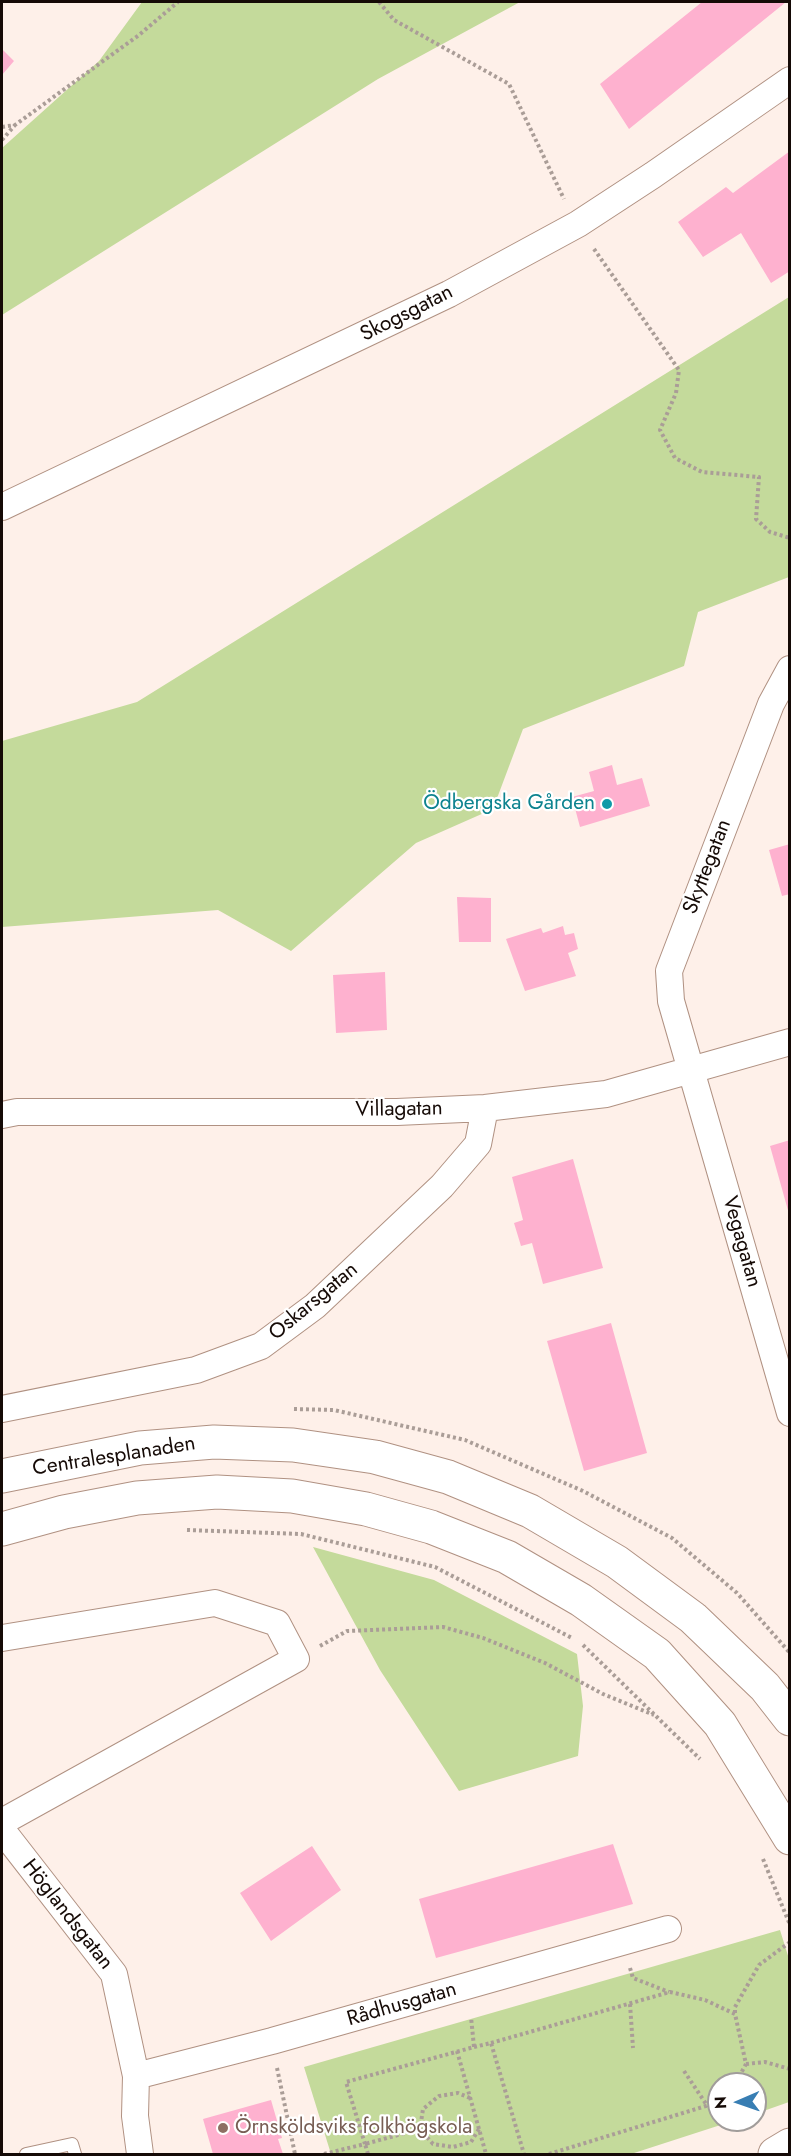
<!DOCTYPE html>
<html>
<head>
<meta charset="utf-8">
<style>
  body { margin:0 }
  #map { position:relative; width:791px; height:2156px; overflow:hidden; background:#fef0e9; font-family:Jost,sans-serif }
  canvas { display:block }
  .frame { position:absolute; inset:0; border:3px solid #150a06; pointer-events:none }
  .north { position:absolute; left:707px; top:2072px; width:60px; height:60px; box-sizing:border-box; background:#fff; border:2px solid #a19d9b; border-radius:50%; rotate:268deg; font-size:16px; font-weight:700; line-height:24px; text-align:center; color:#150a06 }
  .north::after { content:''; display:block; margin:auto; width:21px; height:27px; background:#387eb3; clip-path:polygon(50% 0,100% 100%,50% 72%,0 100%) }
</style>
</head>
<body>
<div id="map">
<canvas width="791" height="2156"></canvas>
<div class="frame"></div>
<div class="north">N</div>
</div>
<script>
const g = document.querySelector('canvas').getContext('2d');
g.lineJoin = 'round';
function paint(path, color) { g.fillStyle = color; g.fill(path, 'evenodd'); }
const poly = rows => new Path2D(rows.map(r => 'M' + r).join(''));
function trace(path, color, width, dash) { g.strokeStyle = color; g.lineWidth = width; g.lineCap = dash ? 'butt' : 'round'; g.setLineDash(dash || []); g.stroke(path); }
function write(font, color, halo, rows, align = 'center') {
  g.font = font + ' Jost,sans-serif'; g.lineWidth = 4.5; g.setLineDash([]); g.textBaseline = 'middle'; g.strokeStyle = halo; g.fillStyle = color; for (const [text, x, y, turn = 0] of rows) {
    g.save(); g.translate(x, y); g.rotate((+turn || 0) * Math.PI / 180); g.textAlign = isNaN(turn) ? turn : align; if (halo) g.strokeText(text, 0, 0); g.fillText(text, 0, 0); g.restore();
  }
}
const green = poly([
  [142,2,520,2,378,79,2,315,2,148,99,61],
  [789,297,789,577,698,612,684,666,523,729,493,809,416,843,291,951,218,910,2,927,2,741,137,702],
  [313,1547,434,1580,577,1654,583,1706,578,1756,459,1791,380,1670],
  [780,1930,789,1959,789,2102,755,2114,755,2084,719,2084,719,2120,736,2120,631,2154,331,2154,304,2067]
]);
const building = poly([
  [702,2,786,2,629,129,600,84],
  [2,49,14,61,2,75],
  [790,151,790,271,771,283,741,233,703,257,678,222,726,187,733,193],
  [612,765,617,785,642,778,650,806,580,827,572,797,594,791,589,772],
  [790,844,790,894,782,896,769,850],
  [457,897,491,898,491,942,459,942],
  [563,926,565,935,574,933,578,949,568,953,576,976,525,991,506,939,541,928,543,933],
  [385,972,387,1030,336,1033,333,975],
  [790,1140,790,1214,789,1214,770,1146],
  [573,1159,603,1268,543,1284,532,1243,521,1246,514,1223,523,1220,512,1177],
  [611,1323,647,1453,584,1471,547,1341],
  [613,1844,633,1904,436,1958,419,1899],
  [312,1846,341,1890,271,1941,240,1893],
  [271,2100,282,2138,278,2139,283,2154,213,2154,203,2119]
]);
const path = poly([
  [379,2,394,20,509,84,564,199],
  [2,127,15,125,139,35,178,2],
  [2,140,15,125],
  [594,249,679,370,676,393,660,430,675,458,702,472,759,477,756,519,770,532,790,538],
  [294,1409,334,1410,465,1440,583,1491,672,1538,737,1593,790,1653],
  [187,1530,301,1534,435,1567,572,1638],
  [583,1645,700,1759],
  [320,1646,347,1631,443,1627,483,1638,545,1663,603,1694,654,1715],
  [763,1859,790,1925],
  [630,1968,633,1978,669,1992],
  [630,2004,633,2048],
  [735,2013,735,2007,759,1965,790,1942],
  [491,2043,670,1992,705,2000,735,2014,746,2064,735,2084],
  [474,2047,491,2043,524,2154],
  [457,2051,486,2154],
  [746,2064,765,2062,790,2069],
  [277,2068,295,2154],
  [684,2071,708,2107],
  [470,2098,458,2093,439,2096,423,2109,420,2129,433,2144,453,2147,471,2142,479,2129],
  [324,2154,365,2144,346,2082,474,2047,471,2017],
  [368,2154,365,2144,420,2129],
  [549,2154,719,2102]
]);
const lane = poly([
  [26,2154,72,2144,75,2154]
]);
const street = poly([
  [2,507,449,294,578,224,653,175,790,80],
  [790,669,771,704,669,971,671,1001,790,1413],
  [2,1115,17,1112,397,1112,485,1108,606,1094,790,1042],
  [2,1409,196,1370,261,1346,315,1306,442,1186,478,1144,485,1108],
  [2,1638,215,1603,277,1623,296,1659,2,1822],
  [2,1830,114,1974,136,2076,135,2116,140,2154],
  [136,2076,272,2041,668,1929]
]);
const secondary = poly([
  [775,2154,790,2145]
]);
const highway = poly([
  [2,1476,140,1448,214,1442,293,1445,375,1457,448,1477,530,1511,617,1562,693,1618,765,1687,790,1719],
  [2,1529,64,1512,137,1498,217,1492,292,1496,366,1509,431,1527,507,1557,581,1600,657,1654,720,1724,790,1838]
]);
const markers = [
  [607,804,6,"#0f9aa8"],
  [223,2128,6,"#8d6e63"]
];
const streetNames = [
  ["Skogsgatan",407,314,-27],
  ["Skyttegatan",708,867,-69],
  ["Villagatan",399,1110,-1],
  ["Vegagatan",741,1242,74],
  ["Oskarsgatan",314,1302,-40],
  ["Centralesplanaden",114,1457,-9],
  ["Höglandsgatan",67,1915,52],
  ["Rådhusgatan",402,2005,-16]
];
const cultureNames = [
  ["Ödbergska Gården",595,804]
];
const educationNames = [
  ["Örnsköldsviks folkhögskola",235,2128]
];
paint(green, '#c4da9b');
paint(building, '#feb1cf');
trace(lane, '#b09182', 14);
trace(street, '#b09182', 28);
trace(secondary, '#b09182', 35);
trace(highway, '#b09182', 35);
trace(path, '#aa9d97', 4, [3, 3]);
trace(lane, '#fff', 12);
trace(street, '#fff', 26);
trace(secondary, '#fff', 33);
trace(highway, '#fff', 33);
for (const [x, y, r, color] of markers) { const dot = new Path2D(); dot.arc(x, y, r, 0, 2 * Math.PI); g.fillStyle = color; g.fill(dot); trace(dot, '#fff', 2); }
write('21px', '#150a06', '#fff', streetNames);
write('21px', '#0d838f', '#fff', cultureNames, 'right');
write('21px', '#785e54', '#fff', educationNames, 'left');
</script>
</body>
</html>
